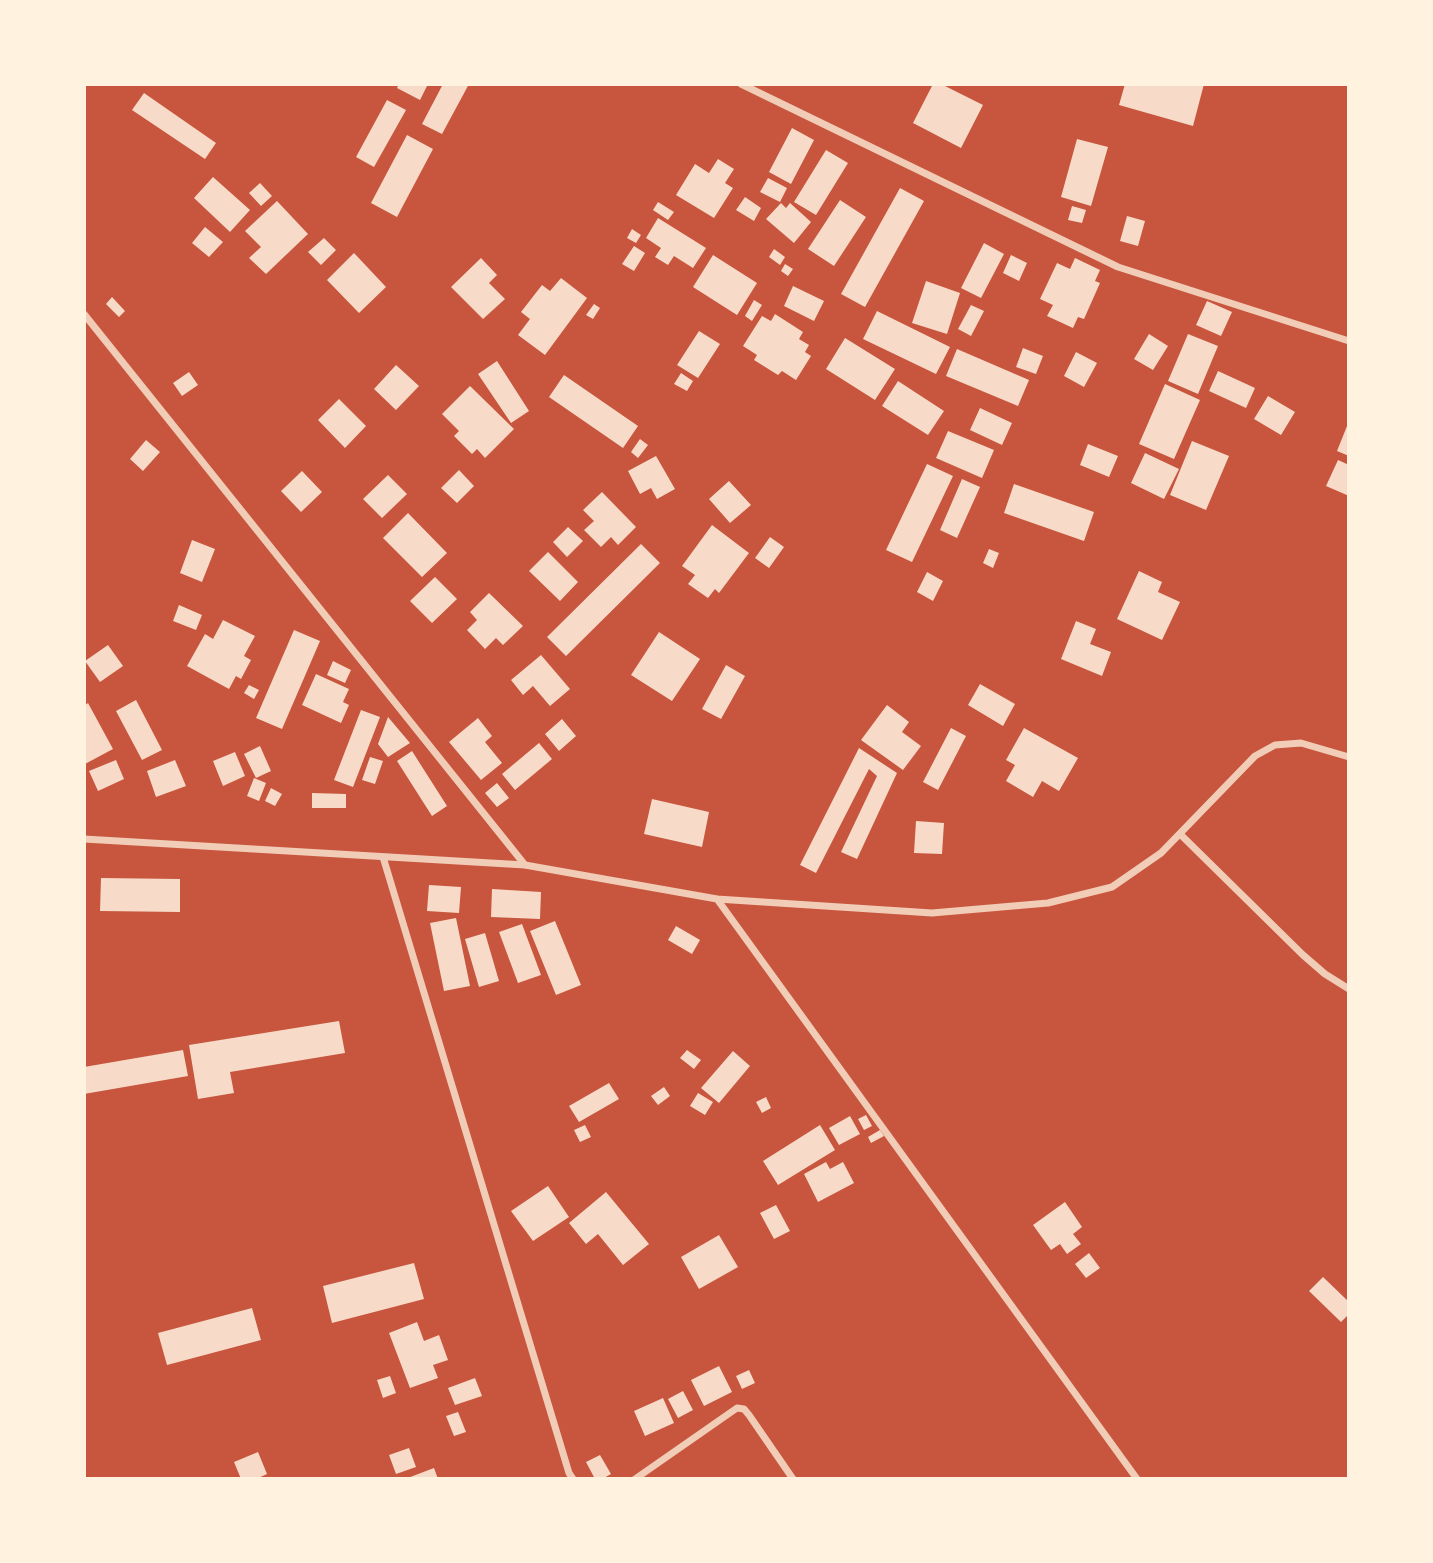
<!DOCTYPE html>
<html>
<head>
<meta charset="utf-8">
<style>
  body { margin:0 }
  #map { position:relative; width:1433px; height:1563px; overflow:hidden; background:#c8553d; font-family:Inter,sans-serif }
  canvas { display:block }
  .frame { position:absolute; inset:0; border:86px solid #fff3e0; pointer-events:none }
</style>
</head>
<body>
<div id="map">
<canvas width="1433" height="1563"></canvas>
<div class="frame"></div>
</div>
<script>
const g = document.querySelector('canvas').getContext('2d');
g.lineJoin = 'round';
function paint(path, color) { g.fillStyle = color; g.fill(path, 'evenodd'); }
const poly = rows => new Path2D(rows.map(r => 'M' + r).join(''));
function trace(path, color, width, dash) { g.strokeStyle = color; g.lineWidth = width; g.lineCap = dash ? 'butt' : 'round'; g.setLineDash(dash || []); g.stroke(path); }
const building = poly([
  [399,84,428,84,420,100,397,88],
  [443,84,469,84,442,134,422,124],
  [933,84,941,84,983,105,961,148,913,123],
  [1125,84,1204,84,1193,126,1119,105],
  [144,93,216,143,205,159,132,110],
  [387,100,406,110,374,167,356,157],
  [792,128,814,140,791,184,769,172],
  [407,135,433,149,397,217,371,203],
  [1077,139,1108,147,1091,206,1061,197],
  [826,150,848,163,816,215,794,202],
  [718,159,734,169,725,183,733,188,714,218,676,195,695,164,709,173],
  [213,177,250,210,230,232,194,198],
  [768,178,787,188,780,202,760,192],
  [260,183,272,196,261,206,249,193],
  [900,188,924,201,865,307,841,294],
  [745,197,761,208,754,221,736,210],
  [840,200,866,217,834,266,808,249],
  [277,201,308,234,266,274,249,258,261,247,245,231],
  [658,202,674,212,668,220,653,210],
  [781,203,786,208,790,203,811,222,794,243,766,219],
  [1072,206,1086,210,1082,223,1068,220],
  [1127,216,1145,221,1138,246,1120,241],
  [658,218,706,248,693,268,674,256,668,265,655,257,661,248,646,238],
  [205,227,223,242,209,257,192,243],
  [632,229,641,235,636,243,627,238],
  [324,238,336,250,321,265,308,252],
  [984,243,1004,254,981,298,961,288],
  [634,246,645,253,634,271,622,264],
  [774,249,785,257,780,265,769,257],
  [354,253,386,287,359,313,327,280],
  [713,255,757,283,737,315,693,287],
  [1011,255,1027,263,1019,281,1003,273],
  [481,258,497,275,489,283,505,299,483,319,451,287],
  [1075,258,1100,270,1095,281,1100,283,1084,319,1078,317,1073,328,1047,316,1053,305,1040,299,1057,263,1070,269],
  [785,264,793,269,788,276,781,271],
  [561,278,587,298,545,355,518,335,530,319,521,312,542,285,550,291],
  [926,281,960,293,947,334,912,323],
  [793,286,824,301,814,321,784,306],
  [112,297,125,311,119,317,106,304],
  [754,300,762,305,752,321,745,316],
  [1207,301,1232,312,1221,336,1196,325],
  [594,304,600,308,593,319,586,315],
  [971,305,984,311,971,336,958,329],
  [877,311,950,347,936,374,863,339],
  [775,314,803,332,799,339,809,345,805,352,811,356,796,380,782,371,778,375,754,360,757,355,743,346,762,316,771,321],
  [699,331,720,344,698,378,677,365],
  [1149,334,1168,346,1153,370,1134,359],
  [1188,334,1218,346,1198,394,1168,381],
  [845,338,895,369,875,400,826,369],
  [1023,348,1043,356,1036,374,1016,367],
  [957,349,1029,380,1018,406,946,376],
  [1076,352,1097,363,1084,387,1064,376],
  [497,361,529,411,511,423,478,374],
  [396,365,419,386,396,410,374,389],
  [1218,371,1255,388,1246,408,1209,391],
  [189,372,198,385,182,396,173,383],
  [681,373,693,381,687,391,674,384],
  [564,375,638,426,623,448,549,397],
  [898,381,944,411,928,435,882,406],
  [1165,384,1200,400,1174,459,1139,444],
  [470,386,514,429,485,458,477,449,472,454,454,436,459,431,442,414],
  [1268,396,1295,412,1281,435,1254,419],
  [339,399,366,426,345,448,318,420],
  [980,408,1012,423,1002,445,970,430],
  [1349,421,1349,456,1337,451],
  [948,431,994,450,982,478,936,458],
  [640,439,648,445,638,458,631,452],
  [146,440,160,452,143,471,130,459],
  [1192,441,1229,456,1206,510,1170,495],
  [1088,444,1118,456,1109,477,1080,465],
  [1145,453,1179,469,1164,499,1131,483],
  [656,456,675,489,657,499,651,488,640,494,628,471],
  [1338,460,1349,465,1349,496,1326,486],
  [927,464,953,476,912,562,886,550],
  [459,470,474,486,457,503,441,488],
  [302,471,322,492,301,512,281,491],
  [388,475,407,494,382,518,363,499],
  [962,479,980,487,957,538,940,530],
  [729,481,751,505,730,523,709,499],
  [1014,484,1094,512,1084,541,1004,513],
  [602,492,636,527,618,545,611,537,601,547,584,530,594,521,583,510],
  [408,513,447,553,422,577,383,538],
  [712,525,749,553,719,593,715,589,708,598,688,584,695,575,682,566],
  [568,527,583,541,567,557,553,542],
  [770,537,784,547,769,568,755,558],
  [192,540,215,549,202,582,180,573],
  [641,544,660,563,566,656,547,637],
  [989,549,999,553,993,568,983,563],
  [548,552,578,582,560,601,529,571],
  [1139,571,1162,582,1158,592,1180,602,1162,640,1117,619],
  [927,572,943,581,933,601,917,592],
  [435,577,457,599,432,623,410,601],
  [489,593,523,626,503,645,496,638,485,649,467,630,477,620,470,612],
  [179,605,202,615,196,630,173,621],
  [223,620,255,636,244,656,251,660,241,679,236,676,229,689,187,666,205,634,213,639],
  [1076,621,1096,629,1090,644,1111,652,1102,676,1061,659],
  [294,630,320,641,282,729,256,718],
  [659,632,700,659,672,701,631,675],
  [108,645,123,666,100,682,85,661],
  [541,655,570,689,550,706,533,686,523,695,511,680],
  [333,661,351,670,345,683,327,675],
  [726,665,745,676,721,719,702,709],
  [316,674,349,689,343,702,349,705,341,723,302,705],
  [980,684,1015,704,1003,726,968,705],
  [249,685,259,690,254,699,244,693],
  [136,700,162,750,142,760,116,711],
  [88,703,113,749,85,764,84,706],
  [887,705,909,722,902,732,921,746,903,770,861,740],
  [361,710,380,717,353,787,334,780],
  [388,717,410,743,388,757,378,744],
  [478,718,492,736,485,742,502,763,481,780,449,742],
  [562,719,576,736,559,751,545,734],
  [951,728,966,736,938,790,923,782],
  [1024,728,1078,758,1059,791,1042,781,1033,797,1006,781,1015,765,1006,760],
  [539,743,552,759,515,790,502,774],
  [260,746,271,771,256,778,244,754],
  [859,748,897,773,857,859,841,852,877,776,869,769,816,873,800,865],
  [412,751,447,806,432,816,397,761],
  [235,752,245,776,223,786,213,761],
  [370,757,383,761,375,784,362,780],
  [116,760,124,779,98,791,89,771],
  [175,760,186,786,156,797,147,771],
  [254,778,266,783,259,801,247,796],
  [497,783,509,798,497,807,485,793],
  [271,788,282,794,275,806,265,801],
  [312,793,346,794,346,808,312,808],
  [652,799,709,812,702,847,644,834],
  [916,821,944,823,942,854,914,853],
  [101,878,180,879,180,912,100,911],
  [429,885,461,887,459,913,427,911],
  [492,889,541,892,540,919,491,917],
  [456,918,470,986,444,991,430,923],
  [555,921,581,985,556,995,530,931],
  [522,924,541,975,518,983,499,932],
  [676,926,700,940,692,954,668,940],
  [485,933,499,981,479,987,465,939],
  [339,1021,345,1053,230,1072,234,1093,198,1099,189,1045],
  [183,1050,188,1076,84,1094,84,1067],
  [687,1050,701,1060,694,1069,680,1058],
  [733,1051,750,1066,719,1103,701,1088],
  [609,1083,619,1099,579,1122,569,1106],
  [664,1087,670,1096,658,1105,651,1096],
  [698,1093,713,1102,705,1115,690,1106],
  [766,1097,771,1108,762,1113,756,1102],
  [866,1115,872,1126,864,1130,858,1119],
  [850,1116,860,1134,839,1145,829,1128],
  [585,1125,591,1137,580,1142,574,1130],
  [820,1125,835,1150,778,1185,763,1161],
  [880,1130,884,1136,871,1143,868,1137],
  [826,1162,830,1169,843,1162,854,1183,818,1202,804,1174],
  [548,1186,569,1217,533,1241,511,1211],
  [606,1192,649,1244,623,1265,598,1234,586,1244,569,1223],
  [1065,1202,1082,1227,1073,1234,1081,1244,1067,1254,1060,1244,1051,1250,1033,1225],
  [776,1205,790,1231,774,1239,760,1213],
  [719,1235,738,1267,699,1289,681,1257],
  [1089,1253,1100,1268,1086,1278,1075,1264],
  [414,1263,424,1299,332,1323,323,1286],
  [1323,1277,1349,1302,1349,1314,1341,1322,1309,1291],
  [252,1308,261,1340,167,1365,158,1333],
  [417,1322,424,1341,439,1335,448,1360,433,1365,438,1378,410,1388,389,1333],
  [719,1366,732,1392,704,1406,691,1380],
  [749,1370,755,1383,742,1389,736,1376],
  [390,1376,396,1393,383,1398,377,1380],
  [475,1378,482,1396,455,1405,448,1388],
  [683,1391,693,1410,678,1418,668,1399],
  [663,1398,674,1423,645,1436,634,1411],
  [458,1412,466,1432,454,1436,446,1416],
  [409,1448,416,1467,396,1474,389,1455],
  [258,1452,267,1474,256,1479,241,1479,234,1462],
  [600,1455,611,1474,602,1479,595,1479,586,1462],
  [434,1468,438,1479,405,1479]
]);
const minor = poly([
  [741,84,1118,267,1349,341],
  [84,314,525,865],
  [1180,834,1303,955,1325,974,1349,989],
  [84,839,525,865,717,899,932,913,1048,903,1112,887,1161,853,1255,756,1275,745,1301,743,1349,757],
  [383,857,569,1473,573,1479],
  [717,899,1137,1479],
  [635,1479,737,1408,744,1409,749,1415,793,1479]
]);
paint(building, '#f7dbc8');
trace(minor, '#f1ccb7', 7);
</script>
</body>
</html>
